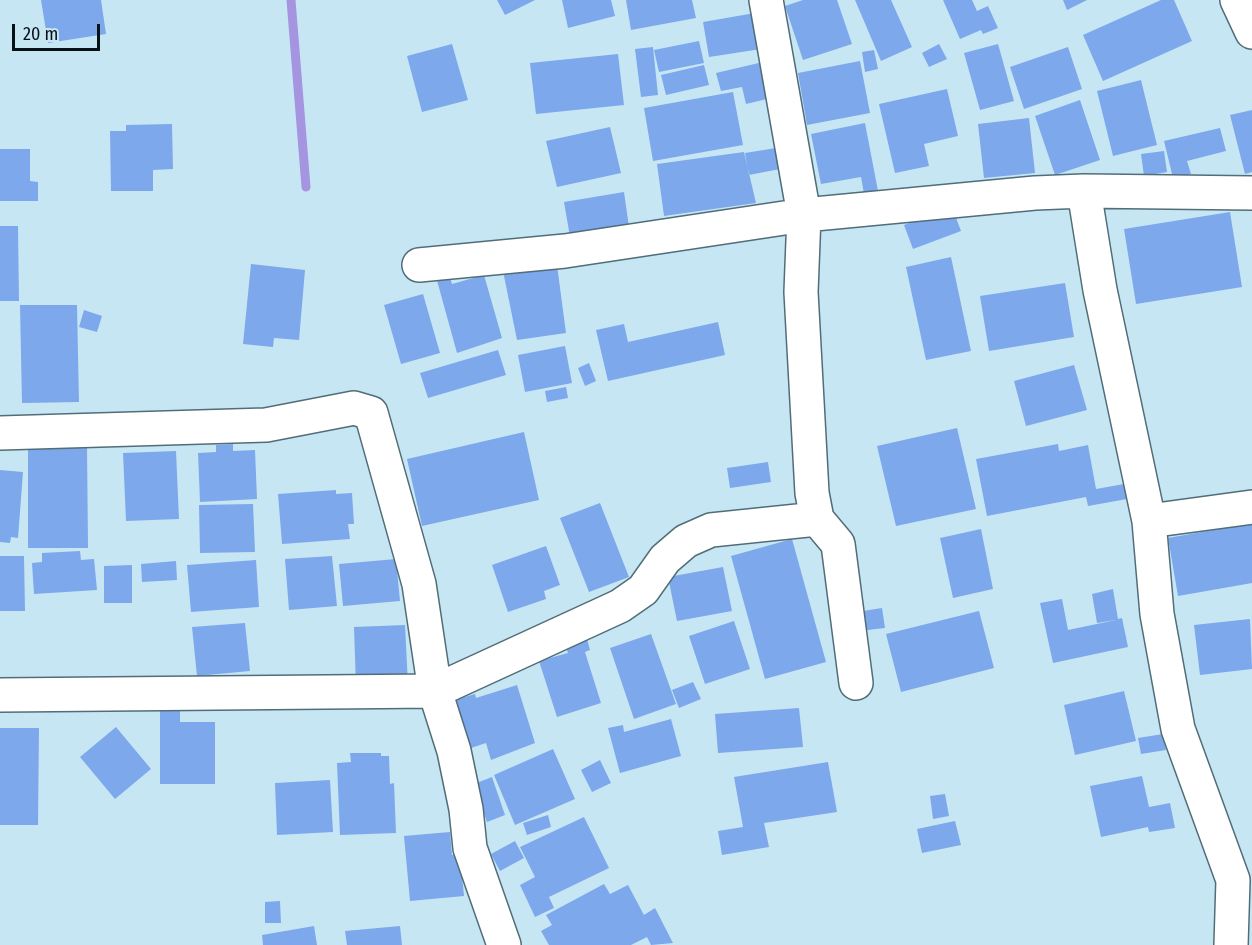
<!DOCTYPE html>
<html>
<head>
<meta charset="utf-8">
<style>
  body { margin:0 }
  #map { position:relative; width:1252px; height:945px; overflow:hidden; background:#c7e6f3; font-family:"Fira Sans Condensed",sans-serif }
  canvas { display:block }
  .scale { position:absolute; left:12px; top:24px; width:88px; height:27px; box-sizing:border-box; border:3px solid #071216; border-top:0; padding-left:8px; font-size:18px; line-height:21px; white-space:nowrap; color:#071216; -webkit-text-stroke:4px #c7e6f3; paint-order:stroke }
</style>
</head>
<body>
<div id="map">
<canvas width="1252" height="945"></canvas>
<div class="scale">20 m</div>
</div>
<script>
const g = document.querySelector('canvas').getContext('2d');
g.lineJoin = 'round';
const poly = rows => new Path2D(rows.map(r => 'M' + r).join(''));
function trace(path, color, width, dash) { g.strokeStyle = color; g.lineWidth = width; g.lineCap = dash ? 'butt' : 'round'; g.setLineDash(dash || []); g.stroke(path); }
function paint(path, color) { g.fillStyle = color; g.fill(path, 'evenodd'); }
const stream = poly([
  [291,0,306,187]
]);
const building = poly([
  [41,0,101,0,106,34,48,43],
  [497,0,535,0,505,15],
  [562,0,611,0,615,16,568,28],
  [626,0,692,0,696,18,631,30],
  [803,0,837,0,852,44,803,60,785,6],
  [855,0,891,0,912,47,881,61],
  [943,0,972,0,977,11,988,6,998,28,983,34,981,30,960,39],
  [1063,0,1087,0,1067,10],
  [1161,0,1174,0,1192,41,1103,81,1083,35],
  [755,13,761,49,709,57,703,22],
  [699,41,704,63,659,72,654,50],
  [452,44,468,100,422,112,407,56],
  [939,44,947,59,929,67,922,53],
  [998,44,1014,101,980,110,964,53],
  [653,47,658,95,641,97,635,49],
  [1068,47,1082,89,1024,109,1010,67],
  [874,50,878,69,865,72,862,52],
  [618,54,624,105,536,114,530,63],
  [860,61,870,113,807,125,798,73],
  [763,62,771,98,746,104,742,87,721,91,716,73],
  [704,65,709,85,666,95,661,75],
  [1141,80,1157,145,1113,156,1097,91],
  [947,89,958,136,924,144,929,166,895,173,879,104],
  [733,92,743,145,653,161,644,108],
  [1080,100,1100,160,1055,175,1035,116],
  [1252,110,1252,172,1245,174,1230,115],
  [1029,118,1035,173,984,178,978,124],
  [865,123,878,191,864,194,861,177,821,184,811,134],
  [172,124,173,169,153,170,153,191,111,191,110,131,126,131,126,125],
  [610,127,621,173,557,187,546,141],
  [1220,128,1226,151,1187,161,1191,174,1173,178,1164,141],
  [776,148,780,169,749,175,745,153],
  [0,149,30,149,30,181,38,182,38,201,0,201],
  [1164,151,1167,172,1144,176,1141,154],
  [744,152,756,203,664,216,657,164],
  [624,192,629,227,570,237,564,202],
  [952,207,961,231,913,249,904,225],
  [1230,212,1242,287,1136,304,1124,229],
  [0,226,18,226,19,301,0,301],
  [951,257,971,351,926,360,906,267],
  [251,264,305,270,299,340,274,338,273,347,243,344],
  [557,265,566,333,517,340,502,266],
  [449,274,452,284,484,275,502,338,457,353,436,277],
  [1065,283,1074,337,989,351,980,296],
  [423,294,440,353,401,364,384,305],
  [20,305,77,305,79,402,22,403],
  [84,310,102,316,97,332,79,327],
  [718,322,725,355,608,381,596,330,624,324,628,342],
  [565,346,572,383,525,392,518,355],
  [498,350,506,375,428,398,420,373],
  [589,363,596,381,585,386,578,368],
  [1074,365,1087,410,1026,426,1014,381],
  [566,387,568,398,547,402,545,391],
  [957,428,976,509,896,526,877,446],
  [524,432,539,500,422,526,407,459],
  [233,444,233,451,255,450,257,499,200,502,198,453,216,452,216,445],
  [1058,444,1059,451,1088,445,1096,489,1124,484,1127,499,1088,506,1086,497,987,516,976,459],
  [28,445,87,445,88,548,28,548],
  [176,451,179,519,126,521,123,453],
  [768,462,771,482,730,488,727,468],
  [0,470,23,472,18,538,11,537,10,543,0,542],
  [336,490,336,494,352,493,354,524,348,524,350,539,282,544,278,494],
  [600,503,629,577,589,592,560,518],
  [253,504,255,552,200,553,199,505],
  [1252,523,1252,583,1178,596,1168,538],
  [981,529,993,589,953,598,940,538],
  [792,539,826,662,765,679,731,556],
  [546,546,560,585,544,591,546,599,508,612,492,565],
  [80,551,81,560,94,559,97,590,34,594,32,563,42,562,42,553],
  [0,556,24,556,25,611,0,611],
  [332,556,337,606,289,610,285,559],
  [396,559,400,601,343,606,339,564],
  [256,560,259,607,191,612,187,565],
  [176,561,177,580,142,582,141,564],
  [132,565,132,603,104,603,104,566],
  [723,567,732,611,677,621,668,577],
  [1113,589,1118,619,1122,618,1128,647,1053,663,1040,603,1062,599,1068,630,1116,620,1097,623,1092,594],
  [882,608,885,628,859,631,857,612],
  [979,611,994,668,901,692,886,634],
  [1250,619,1252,669,1200,675,1194,625],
  [734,621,750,669,705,684,689,636],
  [245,623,250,671,197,676,192,627],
  [405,625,408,685,356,687,354,627],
  [584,628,590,650,585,652,601,703,557,717,539,661,568,653,562,635],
  [651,634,676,704,634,719,610,648],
  [693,682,701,699,679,708,672,690],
  [517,685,535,743,491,760,486,743,468,749,454,700,475,694,476,698],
  [1124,691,1136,741,1075,755,1064,705],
  [160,703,180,703,180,722,215,722,215,784,160,784],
  [799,708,803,747,718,753,715,714],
  [671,719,681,756,620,773,608,728,623,725,624,732],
  [116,727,151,769,115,799,80,757],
  [0,728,39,728,38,825,0,825],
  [1163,734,1166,750,1141,754,1138,738],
  [553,749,575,799,515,825,494,775],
  [350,753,381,753,381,756,389,756,390,784,394,783,396,833,340,835,337,763,351,762],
  [600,760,611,783,592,792,581,770],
  [828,762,837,812,764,823,769,847,722,855,718,831,743,827,734,777],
  [1142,776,1149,807,1170,803,1175,828,1149,832,1148,827,1101,837,1090,786],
  [492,777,505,815,487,822,474,784],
  [330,780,333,832,277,835,275,783],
  [945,794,949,816,933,819,930,796],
  [548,815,551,827,527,835,523,823],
  [584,817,609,868,549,897,554,908,535,917,520,885,535,877,520,847],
  [955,821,961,845,922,853,917,829],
  [450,832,452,855,460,854,464,896,410,901,404,836],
  [515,841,524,858,500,871,491,854],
  [604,884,610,894,628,885,644,915,655,908,673,943,651,945,647,937,631,945,549,945,541,931,552,925,546,915],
  [280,901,281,923,265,923,265,902],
  [314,926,317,945,263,945,262,935],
  [400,926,402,945,347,945,345,931]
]);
const minor = poly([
  [766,0,804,215,801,292,812,493,817,519,838,544,856,683],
  [1237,0,1252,32],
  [1084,191,1100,290,1149,521,1157,614,1178,729,1233,880,1231,945],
  [419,265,565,251,804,215,1035,193,1084,191,1252,193],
  [0,433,266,425,354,408,371,413,419,584,435,691,454,751,466,809,470,848,504,945],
  [1149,521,1252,507],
  [0,695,435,691,620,606,643,590,665,559,686,541,711,530,817,519]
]);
trace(stream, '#a594e0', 9);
paint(building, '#7da8ec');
trace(minor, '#516d78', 36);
trace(minor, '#fff', 33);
</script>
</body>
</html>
